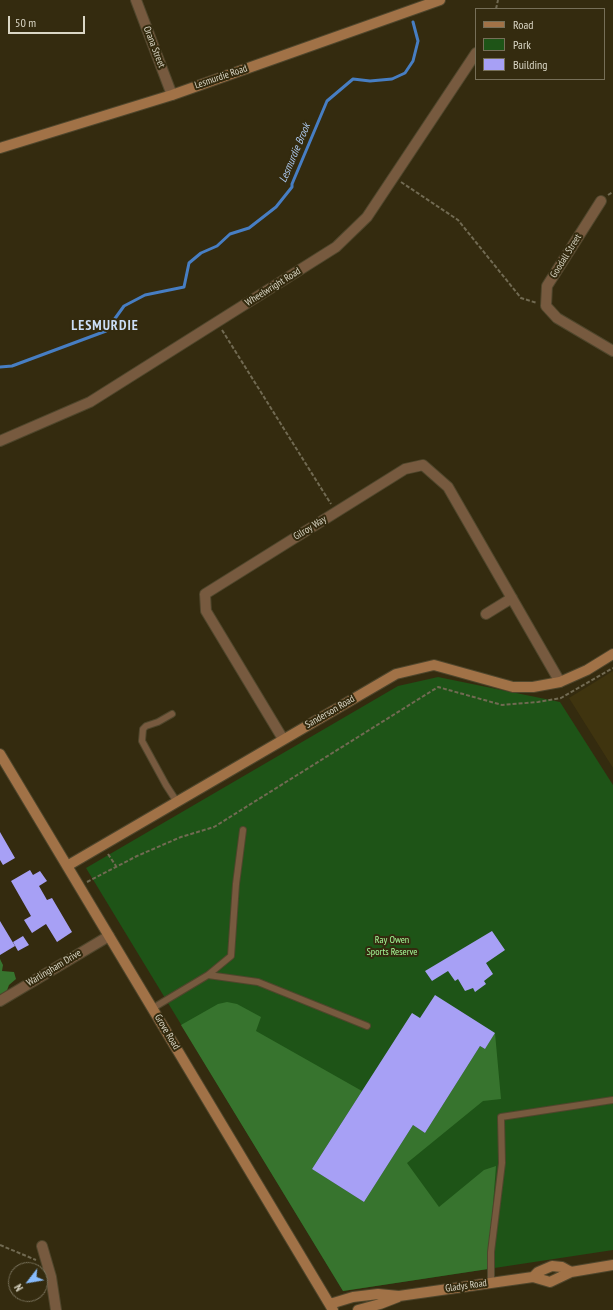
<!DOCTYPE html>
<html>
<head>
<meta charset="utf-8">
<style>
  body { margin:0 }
  #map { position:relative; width:613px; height:1310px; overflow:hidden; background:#342b0f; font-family:"PT Sans Narrow",sans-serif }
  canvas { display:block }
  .legend { position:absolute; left:475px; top:8px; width:130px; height:72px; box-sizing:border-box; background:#342b0f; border:1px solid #766f58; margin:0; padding:5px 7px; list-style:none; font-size:12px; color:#dad6c5 }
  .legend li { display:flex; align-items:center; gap:8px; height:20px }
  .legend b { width:20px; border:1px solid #766f58 }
  .north { position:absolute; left:8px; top:1262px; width:40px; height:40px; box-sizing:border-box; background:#342b0f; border:1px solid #766f58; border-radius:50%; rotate:239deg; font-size:11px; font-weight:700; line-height:16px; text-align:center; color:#dad6c5 }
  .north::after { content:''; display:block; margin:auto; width:14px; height:18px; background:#87bbfc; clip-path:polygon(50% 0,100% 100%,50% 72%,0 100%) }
  .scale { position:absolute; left:8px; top:16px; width:77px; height:18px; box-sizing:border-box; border:2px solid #dad6c5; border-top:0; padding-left:5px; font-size:12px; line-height:14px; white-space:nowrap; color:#dad6c5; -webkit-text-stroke:3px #342b0f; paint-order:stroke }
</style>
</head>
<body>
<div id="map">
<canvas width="613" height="1310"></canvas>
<ul class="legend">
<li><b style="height:5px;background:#a17247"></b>Road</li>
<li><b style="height:11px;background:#1e5417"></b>Park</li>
<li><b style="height:11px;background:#a7a0f5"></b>Building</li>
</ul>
<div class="north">N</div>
<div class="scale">50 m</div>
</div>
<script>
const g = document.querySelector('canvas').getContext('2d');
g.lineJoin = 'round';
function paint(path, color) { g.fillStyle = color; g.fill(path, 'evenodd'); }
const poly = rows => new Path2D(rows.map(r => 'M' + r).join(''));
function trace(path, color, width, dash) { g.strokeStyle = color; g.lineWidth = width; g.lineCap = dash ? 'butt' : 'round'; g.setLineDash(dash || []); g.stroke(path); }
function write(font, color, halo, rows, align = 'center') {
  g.font = font + ' "PT Sans Narrow",sans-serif'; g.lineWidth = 4; g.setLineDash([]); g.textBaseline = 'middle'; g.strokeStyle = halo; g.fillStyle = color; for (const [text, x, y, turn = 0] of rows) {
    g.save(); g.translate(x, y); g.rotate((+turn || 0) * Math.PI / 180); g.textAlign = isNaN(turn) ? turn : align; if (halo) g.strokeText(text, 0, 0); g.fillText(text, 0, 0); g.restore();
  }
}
const built = poly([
  [613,671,613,768,569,698]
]);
const green = poly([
  [438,677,560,702,613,785,613,1250,343,1291,86,868,398,686]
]);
const forest = poly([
  [0,959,3,965,2,971,14,972,16,979,9,985,6,993,0,996],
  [227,1002,237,1004,261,1017,256,1031,362,1091,312,1169,364,1202,413,1125,425,1133,480,1046,485,1049,495,1033,501,1099,483,1101,407,1163,439,1207,484,1170,496,1166,488,1269,343,1291,181,1025,218,1004]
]);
const stream = poly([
  [0,367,12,366,106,331,124,306,145,295,184,287,189,263,201,253,217,246,230,234,249,228,276,207,292,187,292,184,327,101,353,79,370,81,392,79,405,73,413,61,418,41,413,22]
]);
const building = poly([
  [0,832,15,858,3,865,0,860],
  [30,870,33,875,40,871,47,881,39,886,47,900,52,898,72,932,57,942,46,924,32,933,24,920,31,916,11,881],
  [0,921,15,946,0,955],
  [492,931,505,950,486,963,493,974,484,981,486,984,475,992,473,988,465,991,458,979,455,981,448,971,432,981,425,971],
  [23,936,29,945,18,951,13,942],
  [435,995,495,1033,485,1049,480,1046,425,1133,413,1125,364,1202,312,1169,412,1013,420,1018]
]);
const path = poly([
  [496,9,498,0],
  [401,182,458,220,521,298,537,303],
  [608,195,613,192],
  [222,330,331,504],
  [108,854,116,866],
  [87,882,137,856,181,837,214,827,438,687,502,705,538,702,561,698,613,668],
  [0,1245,36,1260]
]);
const lane = poly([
  [172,714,158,722,146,726,143,729,142,741,166,785,177,802],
  [208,975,231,956,236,884,243,830],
  [153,1008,208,975,258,982,367,1026],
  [491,1283,491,1252,502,1163,501,1117,613,1100]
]);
const street = poly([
  [136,0,172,95],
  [601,201,547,286,546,306,557,318,613,351],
  [0,441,90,402,336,247,367,217,476,53],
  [486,614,512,598],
  [283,739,206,611,205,594,405,469,423,465,448,487,560,682],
  [0,1001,109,936],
  [42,1246,51,1277,56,1310]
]);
const secondary = poly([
  [0,148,172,95,440,0],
  [0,754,333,1310],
  [67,866,396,674,434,665,513,687,533,687,560,682,587,670,613,654],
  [533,1277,550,1282,571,1272,613,1265],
  [330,1304,353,1297,378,1294,399,1296,533,1277,538,1272,552,1266,562,1267,571,1272],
  [358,1310,380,1304,398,1297]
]);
const streetNames = [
  ["Orana Street",154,47,69],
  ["Lesmurdie Road",221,77,-19],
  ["Goodall Street",566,256,-58],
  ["Wheelwright Road",273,287,-32],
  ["Gilroy Way",310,528,-32],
  ["Sanderson Road",330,712,-30],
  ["Warlingham Drive",54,968,-31],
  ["Grove Road",167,1032,59],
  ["Gladys Road",466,1286,-8]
];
const parkNames = [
  ["Ray Owen",392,940],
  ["Sports Reserve",392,952]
];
const waterNames = [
  ["Lesmurdie Brook",295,153,-67]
];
const districtNames = [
  ["LESMURDIE",105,326]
];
paint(built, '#3f340f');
paint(green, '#1e5417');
paint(forest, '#37742e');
trace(stream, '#477ec3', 3);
paint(building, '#a7a0f5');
trace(lane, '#4f462c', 8);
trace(street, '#4f462c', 12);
trace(secondary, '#4f462c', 12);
trace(path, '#716a52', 2, [4, 2]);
trace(lane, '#775a3f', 6);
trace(street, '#775a3f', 10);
trace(secondary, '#a17247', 10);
write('10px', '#dad6c5', '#342b0f', streetNames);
write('10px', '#a5f998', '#342b0f', parkNames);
write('italic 11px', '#acc8ee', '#342b0f', waterNames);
g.letterSpacing = '1px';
write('bold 14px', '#ccdff8', '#342b0f', districtNames);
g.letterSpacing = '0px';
</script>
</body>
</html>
